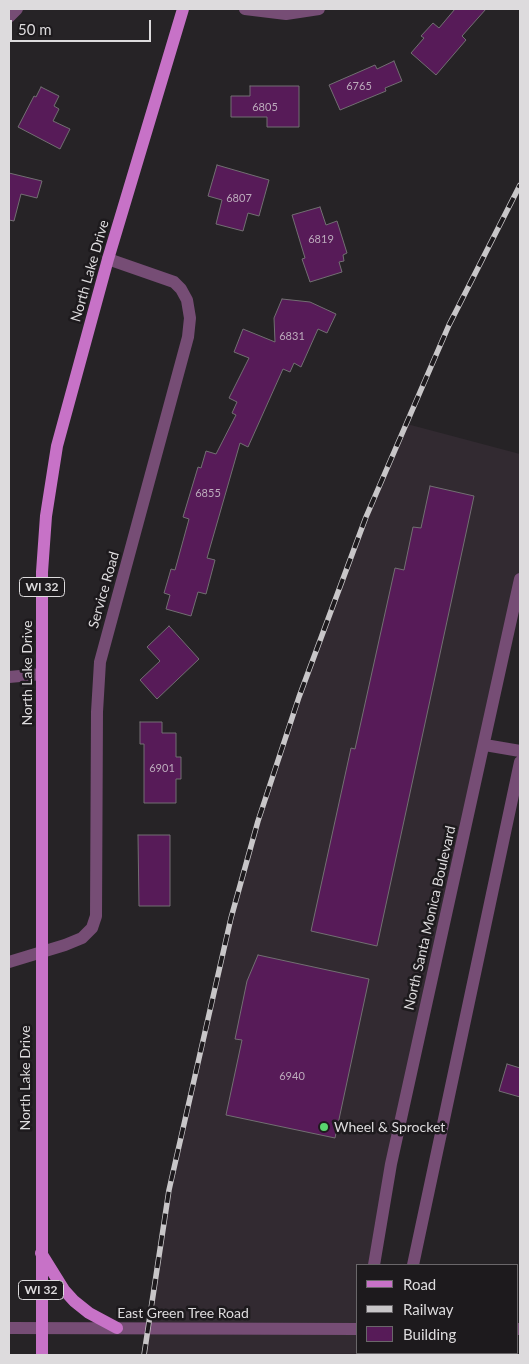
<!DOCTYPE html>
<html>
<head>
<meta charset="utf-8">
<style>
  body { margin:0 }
  #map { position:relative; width:529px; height:1364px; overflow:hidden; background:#262326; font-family:Lato,sans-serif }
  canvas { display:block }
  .frame { position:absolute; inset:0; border:10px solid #dddbdd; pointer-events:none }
  .legend { position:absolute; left:356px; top:1264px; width:162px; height:90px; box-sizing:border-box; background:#1d1a1d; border:1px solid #6a676a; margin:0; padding:6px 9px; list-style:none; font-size:15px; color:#dddbdd }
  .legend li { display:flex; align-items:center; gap:10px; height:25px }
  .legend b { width:25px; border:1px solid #6a676a }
  .scale { position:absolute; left:10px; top:20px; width:141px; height:22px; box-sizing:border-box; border:2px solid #dddbdd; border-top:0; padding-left:6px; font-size:15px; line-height:18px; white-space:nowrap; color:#dddbdd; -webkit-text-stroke:4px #1d1a1d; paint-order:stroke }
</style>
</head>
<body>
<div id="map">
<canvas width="529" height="1364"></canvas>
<div class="frame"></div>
<ul class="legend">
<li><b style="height:6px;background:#c772c7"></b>Road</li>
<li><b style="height:6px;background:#c8c6c8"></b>Railway</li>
<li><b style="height:14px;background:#571b58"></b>Building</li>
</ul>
<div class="scale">50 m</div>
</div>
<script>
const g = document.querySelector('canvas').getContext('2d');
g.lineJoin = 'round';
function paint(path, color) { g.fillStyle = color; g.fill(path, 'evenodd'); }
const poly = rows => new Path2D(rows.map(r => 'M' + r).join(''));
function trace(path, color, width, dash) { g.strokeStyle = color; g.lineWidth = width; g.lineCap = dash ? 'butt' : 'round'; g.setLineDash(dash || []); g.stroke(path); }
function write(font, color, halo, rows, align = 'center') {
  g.font = font + ' Lato,sans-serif'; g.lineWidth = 5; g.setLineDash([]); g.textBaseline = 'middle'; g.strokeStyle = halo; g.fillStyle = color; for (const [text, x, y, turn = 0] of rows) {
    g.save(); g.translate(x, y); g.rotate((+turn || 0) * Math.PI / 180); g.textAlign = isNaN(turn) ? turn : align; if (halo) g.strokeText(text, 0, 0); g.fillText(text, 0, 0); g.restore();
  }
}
const built = poly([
  [407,424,520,454,520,579,374,1265,358,1265,358,1353,362,1355,144,1355,169,1190,231,918,258,821,299,697,366,517]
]);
const building = poly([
  [455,9,486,9,462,36,466,40,436,75,411,53,424,38,421,36,433,23,439,28,455,9],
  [394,61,402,81,385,88,386,91,340,110,329,85,375,65,377,69,394,61],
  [250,86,299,86,299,127,267,127,267,117,231,117,231,96,250,96,250,86],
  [41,87,59,96,54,106,59,109,53,121,70,129,60,149,18,127,34,96,36,97,41,87],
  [217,165,269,180,259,216,248,213,243,231,216,224,222,200,208,196,217,165],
  [9,173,42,181,37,198,21,194,14,221,9,220,9,173],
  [320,207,326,225,337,221,347,253,343,255,344,261,339,262,342,272,310,282,302,259,305,258,292,215,320,207],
  [282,299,310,302,336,314,327,333,318,329,301,367,294,363,290,372,283,369,248,447,240,443,207,558,215,560,206,594,198,592,191,616,166,609,170,595,164,593,171,569,175,570,189,519,183,517,198,467,201,468,206,451,216,454,236,415,232,413,237,402,229,398,249,358,234,352,243,329,275,342,274,318,282,299],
  [430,486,474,496,377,946,311,931,351,748,355,749,395,568,404,570,413,527,421,528,430,486],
  [169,626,199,659,157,699,140,680,160,661,147,647,169,626],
  [140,722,162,722,162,733,176,733,176,757,181,757,181,779,176,779,176,803,144,803,144,744,140,744,140,722],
  [138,835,170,835,170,906,139,906,138,835],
  [258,955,369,979,335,1138,226,1115,242,1040,235,1039,247,981,258,955],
  [507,1064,520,1068,520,1097,499,1091,507,1064]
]);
const minor = poly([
  [245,9,286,14,319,9],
  [9,17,17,9],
  [9,677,42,674],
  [485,745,520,751],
  [9,962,65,945,82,938,92,928,96,916,97,712,100,662,188,337,190,318,187,300,181,289,174,282,108,259],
  [374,1265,391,1164,520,579],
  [413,1265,520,762],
  [9,1328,358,1329],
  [518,1329,520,1329],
  [362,1355,362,1353],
  [399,1355,399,1353]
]);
const major = poly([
  [41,1253,64,1290,74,1301,89,1313,117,1328],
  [42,1355,42,572,46,516,57,446,108,259,183,9]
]);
const rail = poly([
  [144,1355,169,1190,231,918,258,821,299,697,366,517,449,325,520,185]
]);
const markers = [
  [324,1127,5,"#59d56f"]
];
const numberNames = [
  ["6765",359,86],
  ["6805",265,107],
  ["6807",239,198],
  ["6819",321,239],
  ["6831",292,336],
  ["6855",208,493],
  ["6901",162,768],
  ["6940",292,1076]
];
const shields = [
  [42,587,45],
  [41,1290,45]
];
const shieldNames = [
  ["WI 32",42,587],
  ["WI 32",41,1290]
];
const streetNames = [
  ["North Lake Drive",90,271,-74],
  ["Service Road",104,590,-74],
  ["North Lake Drive",27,673,-90],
  ["North Santa Monica Boulevard",430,918,-77],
  ["North Lake Drive",25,1078,-90],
  ["East Green Tree Road",183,1313]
];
const poiNames = [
  ["Wheel & Sprocket",334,1127]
];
paint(built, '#322a31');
paint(building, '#571b58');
trace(building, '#726f72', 1);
trace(minor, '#764d75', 12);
trace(major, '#c772c7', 12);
trace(rail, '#c8c6c8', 5.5);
trace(rail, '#1d1a1d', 4, [11]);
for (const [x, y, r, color] of markers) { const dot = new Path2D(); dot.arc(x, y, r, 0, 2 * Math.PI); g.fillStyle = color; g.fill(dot); trace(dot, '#1d1a1d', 2); }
write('11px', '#bcabbc', null, numberNames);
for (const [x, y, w] of shields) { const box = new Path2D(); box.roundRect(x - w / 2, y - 9.5, w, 19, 4); g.fillStyle = '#1d1a1d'; g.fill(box); trace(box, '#dddbdd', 1); }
write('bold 12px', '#dddbdd', null, shieldNames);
write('14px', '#dddbdd', '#1d1a1d', streetNames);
write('14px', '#dddbdd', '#1d1a1d', poiNames, 'left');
</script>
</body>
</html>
